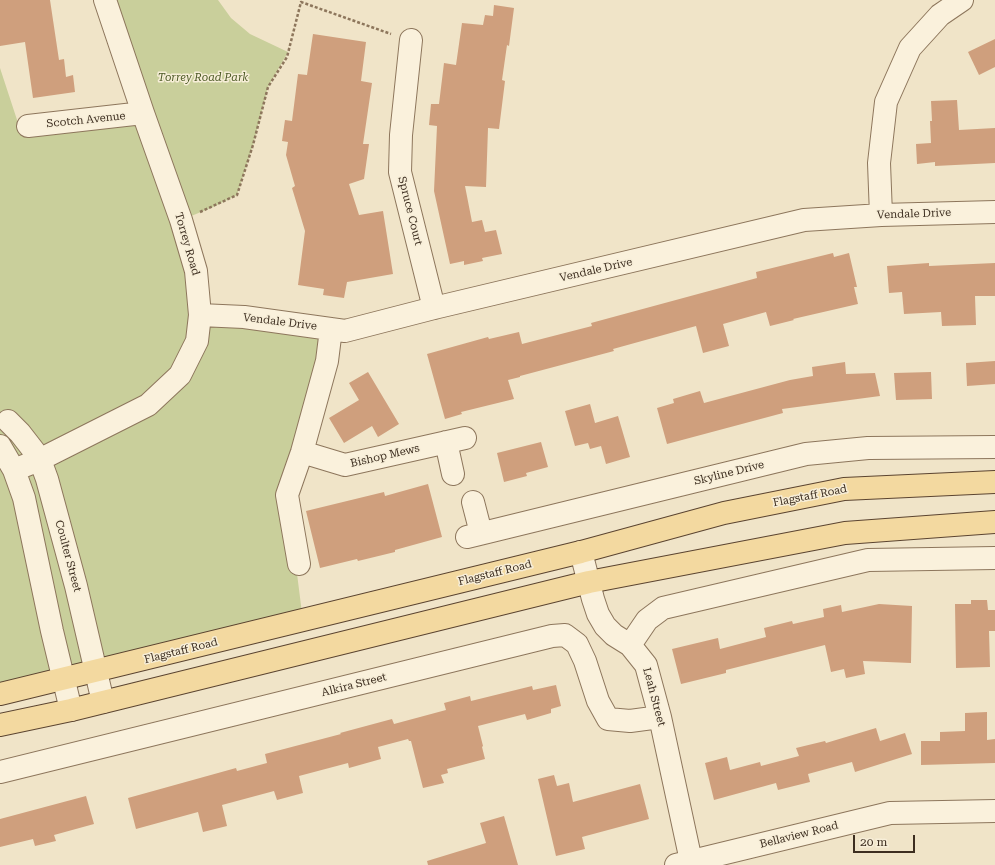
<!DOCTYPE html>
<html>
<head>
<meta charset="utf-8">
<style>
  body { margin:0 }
  #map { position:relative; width:995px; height:865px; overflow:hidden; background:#f0e4c8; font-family:"Roboto Serif",serif }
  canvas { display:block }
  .scale { position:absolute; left:853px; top:835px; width:62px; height:18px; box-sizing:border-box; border:2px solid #3d2e20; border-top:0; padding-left:5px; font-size:12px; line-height:14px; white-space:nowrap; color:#3d2e20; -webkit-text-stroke:3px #f7eed8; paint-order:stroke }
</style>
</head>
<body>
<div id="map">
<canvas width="995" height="865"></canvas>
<div class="scale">20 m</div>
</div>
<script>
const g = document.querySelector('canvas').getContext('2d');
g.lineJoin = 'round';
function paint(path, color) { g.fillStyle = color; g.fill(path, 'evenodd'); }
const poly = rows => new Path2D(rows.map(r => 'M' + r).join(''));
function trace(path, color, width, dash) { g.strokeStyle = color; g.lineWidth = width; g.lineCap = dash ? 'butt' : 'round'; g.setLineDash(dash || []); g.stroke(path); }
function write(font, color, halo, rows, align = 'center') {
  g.font = font + ' "Roboto Serif",serif'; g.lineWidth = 3; g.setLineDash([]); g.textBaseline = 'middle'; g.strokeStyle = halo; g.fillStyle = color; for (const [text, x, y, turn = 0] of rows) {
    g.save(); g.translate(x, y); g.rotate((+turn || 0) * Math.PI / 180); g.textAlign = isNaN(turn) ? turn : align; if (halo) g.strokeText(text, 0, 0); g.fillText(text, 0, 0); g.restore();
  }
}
const green = poly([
  [108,0,218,0,231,18,250,34,288,52,268,87,253,145,237,195,213,207,184,219],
  [0,68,20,129,143,113,200,315,331,329,287,495,303,621,0,694]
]);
const building = poly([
  [0,0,50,0,59,60,64,59,66,77,73,75,75,92,33,98,25,42,0,46],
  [494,5,514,8,509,46,507,45,502,80,505,81,499,129,488,128,486,187,465,186,472,222,482,220,485,232,496,230,502,254,482,258,483,261,464,265,464,261,450,264,434,191,437,126,429,125,431,104,439,104,444,63,456,65,462,23,483,25,485,15,493,16],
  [313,34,366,42,361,81,372,83,363,144,369,144,364,179,349,184,359,215,383,211,393,274,347,282,344,298,323,295,324,289,298,285,305,231,292,188,295,186,286,155,288,142,282,141,285,120,292,121,298,74,307,75],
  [995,39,995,67,979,75,968,52],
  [957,100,959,130,995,128,995,163,935,166,935,162,917,164,916,144,931,143,930,121,932,121,931,101],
  [833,253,834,257,849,253,857,287,854,287,858,304,793,319,794,320,770,326,766,312,723,324,729,346,703,353,696,326,613,349,614,351,520,376,520,377,508,380,514,399,461,412,462,414,445,419,427,354,488,337,489,339,519,332,522,344,592,326,591,323,757,278,756,272],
  [929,263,929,266,995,263,995,296,975,296,976,325,942,326,941,312,904,314,902,292,889,293,887,266],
  [995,361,995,384,967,386,966,363],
  [845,362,846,374,875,373,880,396,782,409,783,413,667,444,657,408,674,403,673,399,700,391,704,403,790,380,813,376,812,367],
  [368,372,399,424,378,437,372,426,344,443,329,418,359,400,349,383],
  [931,372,932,399,896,400,894,373],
  [590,404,595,423,618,416,630,457,606,464,601,446,590,449,588,443,575,446,565,411],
  [541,442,548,467,526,473,527,476,504,482,497,453],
  [428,484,442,537,395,550,395,552,358,561,357,559,320,568,306,511,384,492,385,496],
  [971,600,987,600,988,610,995,610,995,631,989,631,990,667,956,668,955,604,971,604],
  [879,604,912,606,911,663,863,661,865,674,846,678,844,669,831,672,825,645,726,670,726,673,681,684,672,649,718,638,720,649,766,637,764,628,792,621,793,624,824,617,823,609,841,605,842,612],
  [556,685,561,706,551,709,551,713,527,720,525,714,478,726,483,746,482,747,485,759,447,769,448,773,441,775,444,783,423,788,411,741,409,741,408,739,378,747,381,759,349,768,348,763,299,776,303,793,277,800,274,791,222,805,227,826,203,832,198,812,136,829,128,798,236,768,237,771,267,763,265,754,341,734,340,733,392,719,394,724,446,710,444,703,470,696,471,701,532,686,533,690],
  [987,712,987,740,995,739,995,763,921,765,921,741,940,741,940,732,965,731,965,713],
  [876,728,880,741,905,733,912,754,855,772,852,762,808,774,810,782,778,790,776,783,714,800,705,763,727,757,730,770,760,762,761,766,799,756,796,748,825,741,826,743],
  [554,775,557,786,569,783,573,802,640,784,649,819,582,837,585,849,556,856,538,779],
  [86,796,94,824,54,835,56,841,35,846,33,839,0,847,0,819],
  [504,816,518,865,428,865,427,861,486,843,480,823]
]);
const path = poly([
  [200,212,237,195,253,145,268,87,287,57,301,2,391,34]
]);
const minor = poly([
  [411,40,401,135,400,172,434,308],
  [28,126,143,113],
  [881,215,879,163,886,102,910,48,940,15,962,0],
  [200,315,244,317,345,331,434,308,804,220,881,215,995,212],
  [8,421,20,433,34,451,43,468,47,479,76,586,103,702],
  [446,442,453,474],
  [0,446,14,470,24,498,52,631,71,710],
  [302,452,345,465,465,438],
  [14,470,39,460,148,405,180,375,197,341,200,315,196,271,181,220,143,113,105,0],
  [473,502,481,533],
  [467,537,806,454,868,448,995,447],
  [581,552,593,599,598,614,605,626,614,635,630,645,646,665,660,717,691,861],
  [299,564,287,495,302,452,327,361,331,329],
  [630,645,647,620,663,608,868,560,995,558],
  [0,772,552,636,565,635,577,644,585,661,598,701,608,719,630,721,660,717],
  [676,865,890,813,995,811]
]);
const major = poly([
  [0,694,581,552,724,513,844,489,995,482],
  [0,725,71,710,589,582,845,533,995,522]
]);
const parkNames = [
  ["Torrey Road Park",203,78]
];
const streetNames = [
  ["Scotch Avenue",86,120,-6],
  ["Spruce Court",410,211,76],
  ["Vendale Drive",914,214,-2],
  ["Torrey Road",187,244,74],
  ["Vendale Drive",596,270,-13],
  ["Vendale Drive",280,322,7],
  ["Bishop Mews",385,456,-13],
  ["Skyline Drive",729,473,-14],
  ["Flagstaff Road",810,496,-11],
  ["Coulter Street",68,556,75],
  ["Flagstaff Road",495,573,-14],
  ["Flagstaff Road",181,651,-14],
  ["Alkira Street",354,685,-14],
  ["Leah Street",654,697,75],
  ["Bellaview Road",799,835,-14]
];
paint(green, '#c9cf9b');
paint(building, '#cf9f7d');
trace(minor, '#8d765c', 24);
trace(major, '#5b4430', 24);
trace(path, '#8d765c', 2.5, [3, 2]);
trace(minor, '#faf1dc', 22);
trace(major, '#f3d9a0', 22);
write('italic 11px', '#4d5a26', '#f7eed8', parkNames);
write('11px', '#3d2e20', '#f7eed8', streetNames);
</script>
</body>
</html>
